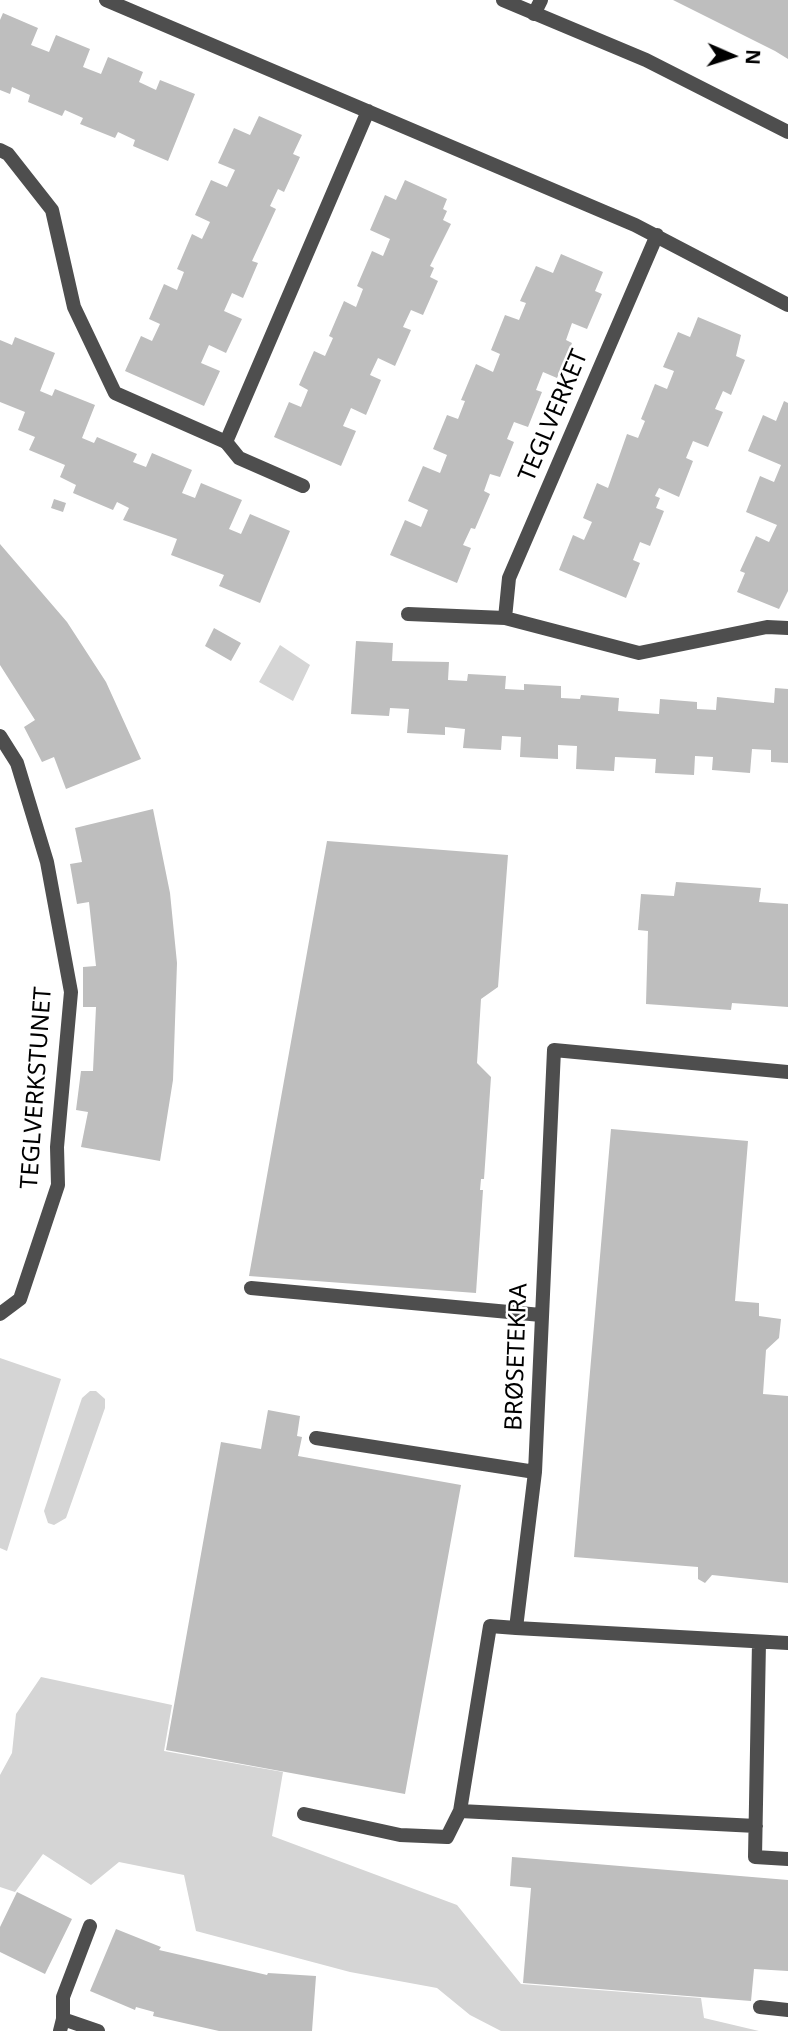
<!DOCTYPE html>
<html>
<head>
<meta charset="utf-8">
<style>
  body { margin:0 }
  #map { position:relative; width:788px; height:2031px; overflow:hidden; background:#fff; font-family:"Noto Sans",sans-serif }
  canvas { display:block }
  .north { position:absolute; left:697px; top:21px; width:70px; height:70px; -webkit-text-stroke:5px #fff; paint-order:stroke; rotate:93deg; font-size:19px; font-weight:700; line-height:28px; text-align:center; color:#000 }
  .north::after { content:''; display:block; margin:auto; width:24px; height:32px; background:#000; clip-path:polygon(50% 0,100% 100%,50% 72%,0 100%) }
</style>
</head>
<body>
<div id="map">
<canvas width="788" height="2031"></canvas>
<div class="north">N</div>
</div>
<script>
const g = document.querySelector('canvas').getContext('2d');
g.lineJoin = 'round';
function paint(path, color) { g.fillStyle = color; g.fill(path, 'evenodd'); }
const poly = rows => new Path2D(rows.map(r => 'M' + r).join(''));
function trace(path, color, width, dash) { g.strokeStyle = color; g.lineWidth = width; g.lineCap = dash ? 'butt' : 'round'; g.setLineDash(dash || []); g.stroke(path); }
function write(font, color, halo, rows, align = 'center') {
  g.font = font + ' "Noto Sans",sans-serif'; g.lineWidth = 5; g.setLineDash([]); g.textBaseline = 'middle'; g.strokeStyle = halo; g.fillStyle = color; for (const [text, x, y, turn = 0] of rows) {
    g.save(); g.translate(x, y); g.rotate((+turn || 0) * Math.PI / 180); g.textAlign = isNaN(turn) ? turn : align; if (halo) g.strokeText(text, 0, 0); g.fillText(text, 0, 0); g.restore();
  }
}
const green = poly([
  [280,645,310,665,293,701,259,682],
  [0,1358,61,1379,7,1551,0,1548],
  [90,1391,96,1391,105,1399,105,1408,66,1518,54,1525,48,1523,44,1511,82,1398],
  [41,1677,172,1705,164,1751,283,1772,272,1836,457,1905,521,1984,701,1998,704,2018,759,2031,501,2031,470,2015,437,1988,350,1972,196,1931,184,1875,119,1862,91,1885,43,1854,15,1892,0,1887,0,1775,12,1753,16,1714]
]);
const building = poly([
  [673,0,788,0,788,59,775,51],
  [3,13,38,28,31,45,49,52,56,35,90,49,83,67,101,74,108,57,143,72,139,82,156,90,160,80,195,94,168,161,133,146,135,140,118,132,115,138,80,124,83,118,65,110,62,116,28,102,30,95,12,87,10,94,0,90,0,20],
  [259,116,302,135,293,154,300,157,284,192,278,189,270,206,276,209,252,261,258,263,243,298,232,293,224,311,242,319,226,353,209,345,201,363,220,371,204,406,125,371,141,336,152,341,160,324,149,319,164,284,177,290,184,272,177,269,192,234,202,239,210,222,195,215,211,180,227,187,235,170,218,163,234,128,250,135],
  [405,180,447,199,443,209,447,211,443,220,451,224,430,266,434,268,430,277,438,281,423,315,411,310,403,327,411,330,395,366,378,358,370,375,381,380,366,415,351,408,343,426,356,431,341,466,274,437,289,402,301,407,308,390,299,385,314,351,325,356,333,338,329,336,344,301,356,307,363,289,357,286,372,251,383,256,390,239,370,230,385,195,396,200],
  [561,254,603,272,595,291,602,294,587,329,572,323,566,340,572,343,557,378,543,372,536,390,542,392,528,427,514,422,507,439,514,442,500,477,490,474,484,491,490,494,475,529,471,528,463,545,471,548,457,583,390,555,405,520,421,527,428,510,408,501,423,466,440,473,447,455,433,449,447,415,458,419,465,401,461,400,476,364,493,372,500,354,491,350,505,315,519,320,526,303,520,301,536,266,553,273],
  [698,317,741,335,736,356,745,360,731,395,723,391,715,409,723,412,708,447,693,441,686,458,693,461,679,497,659,488,655,496,660,498,656,508,664,511,650,546,640,542,633,560,640,563,626,598,559,570,573,535,584,540,592,522,583,518,597,483,608,488,627,434,638,438,645,421,641,419,655,384,667,389,674,371,663,367,678,332,690,337],
  [15,337,55,353,40,391,52,396,55,389,95,405,82,438,94,443,97,437,137,454,133,462,146,467,152,453,192,470,182,493,195,498,201,483,242,500,229,529,241,534,250,514,290,531,260,603,219,586,224,575,171,555,177,539,123,520,129,508,117,502,113,510,73,493,76,485,60,477,65,465,29,450,35,437,18,430,25,412,0,402,0,340,12,345],
  [784,401,788,403,788,591,779,609,737,592,745,573,740,571,756,536,769,542,777,525,746,512,760,476,774,482,781,465,748,451,763,415,776,421],
  [54,499,66,503,63,512,51,508],
  [0,544,67,622,106,682,141,759,66,789,54,757,42,762,24,727,35,720,0,665],
  [214,628,241,643,231,661,205,646],
  [356,641,393,643,392,661,449,662,448,680,467,681,468,674,506,676,505,689,524,690,524,684,561,686,561,698,580,699,581,695,619,698,618,711,659,714,660,699,697,702,697,709,716,710,717,697,774,703,775,688,788,689,788,763,771,762,771,750,752,749,750,773,712,770,713,757,695,756,694,775,655,773,656,759,615,757,614,771,576,769,577,746,558,745,558,759,520,757,521,737,502,736,501,750,463,748,465,729,445,727,445,735,407,733,409,709,390,708,389,716,351,714],
  [153,809,170,893,177,963,173,1080,160,1161,81,1147,88,1112,76,1110,81,1071,93,1071,96,1007,83,1007,83,967,96,966,89,902,77,904,70,864,82,862,75,828],
  [327,841,508,855,498,987,481,999,477,1063,491,1077,484,1179,481,1179,480,1190,483,1190,476,1293,249,1276],
  [676,882,761,888,759,902,788,904,788,1007,732,1003,731,1010,646,1004,648,931,638,930,641,894,674,896],
  [611,1129,748,1141,735,1301,759,1303,759,1316,781,1319,779,1338,766,1350,763,1394,788,1396,788,1583,712,1575,705,1583,698,1579,698,1567,574,1557],
  [268,1410,300,1416,297,1436,302,1437,298,1456,461,1485,405,1794,166,1750,221,1442,261,1449],
  [512,1857,788,1880,788,1971,754,1969,751,2001,523,1983,531,1888,510,1886],
  [17,1892,72,1919,45,1974,0,1952,0,1927],
  [116,1929,161,1947,159,1950,267,1975,268,1973,316,1976,312,2031,219,2031,153,2016,154,2012,136,2007,135,2010,90,1991]
]);
const service = poly([
  [226,442,239,458,303,486],
  [0,736,17,763,47,862,71,992,57,1147,58,1185,20,1299,0,1314],
  [788,1072,554,1050,535,1472,516,1628,788,1643],
  [251,1288,541,1315],
  [316,1438,535,1472],
  [759,1642,755,1857,788,1859],
  [460,1811,490,1626,516,1628],
  [304,1814,400,1835,447,1837,460,1811,756,1826],
  [760,2007,788,2010],
  [63,2019,63,1997,90,1926],
  [60,2031,63,2019,98,2031]
]);
const minor = poly([
  [106,0,635,225,788,305],
  [534,14,541,0],
  [0,150,8,154,52,210,74,307,115,393,226,442,368,111],
  [657,235,509,578,505,618,639,653,767,627,788,628],
  [408,614,505,618]
]);
const tertiary = poly([
  [503,0,646,60,788,132]
]);
const streetNames = [
  ["TEGLVERKET",554,416,-67],
  ["TEGLVERKSTUNET",37,1088,-86],
  ["BRØSETEKRA",517,1357,-88]
];
paint(green, '#d5d5d5');
paint(building, '#bebebe');
trace(service, '#4e4e4e', 14);
trace(minor, '#4e4e4e', 14);
trace(tertiary, '#4e4e4e', 14);
write('24px', '#000', '#fff', streetNames);
</script>
</body>
</html>
